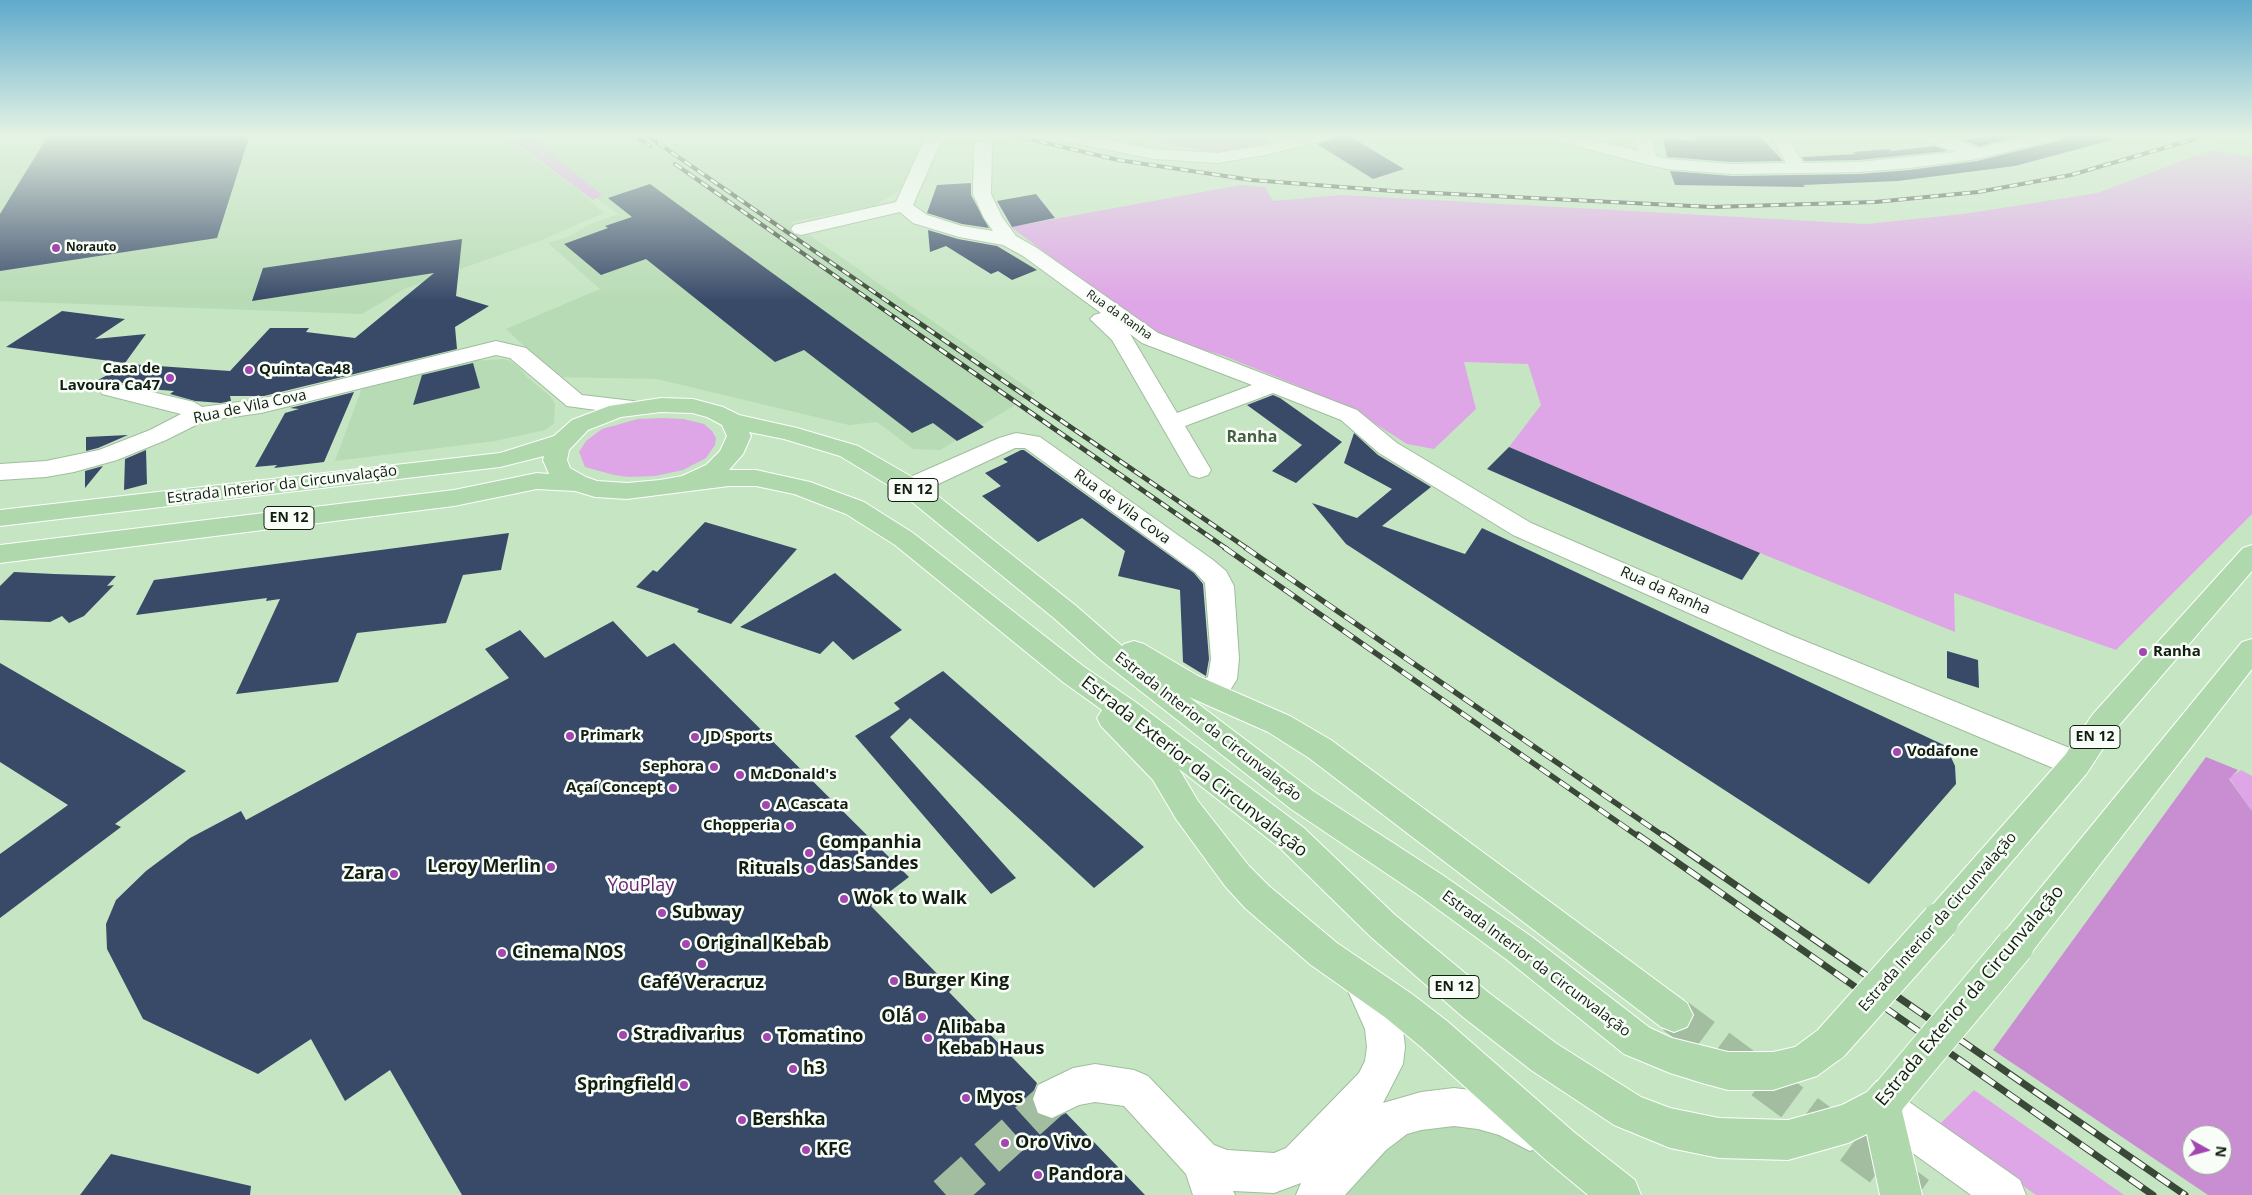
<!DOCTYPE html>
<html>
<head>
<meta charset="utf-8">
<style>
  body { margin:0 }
  #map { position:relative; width:2252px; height:1195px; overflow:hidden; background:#c6e5c3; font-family:"Open Sans",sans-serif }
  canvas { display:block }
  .north { position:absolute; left:2182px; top:1125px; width:50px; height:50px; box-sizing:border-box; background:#f8fef7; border:1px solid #9ca49b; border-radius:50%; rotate:97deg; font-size:14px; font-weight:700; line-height:20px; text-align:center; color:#121d11 }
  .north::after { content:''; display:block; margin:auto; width:18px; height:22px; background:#a346b0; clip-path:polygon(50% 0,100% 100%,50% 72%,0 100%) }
</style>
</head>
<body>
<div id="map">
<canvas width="2252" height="1195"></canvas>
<div class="north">N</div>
</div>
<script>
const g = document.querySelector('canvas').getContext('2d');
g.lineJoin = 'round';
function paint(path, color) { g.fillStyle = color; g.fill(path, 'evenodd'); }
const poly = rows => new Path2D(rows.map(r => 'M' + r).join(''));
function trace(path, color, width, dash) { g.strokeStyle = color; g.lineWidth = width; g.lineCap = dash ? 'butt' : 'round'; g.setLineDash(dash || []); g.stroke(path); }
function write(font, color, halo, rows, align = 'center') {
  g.font = font + ' "Open Sans",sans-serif'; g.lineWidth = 5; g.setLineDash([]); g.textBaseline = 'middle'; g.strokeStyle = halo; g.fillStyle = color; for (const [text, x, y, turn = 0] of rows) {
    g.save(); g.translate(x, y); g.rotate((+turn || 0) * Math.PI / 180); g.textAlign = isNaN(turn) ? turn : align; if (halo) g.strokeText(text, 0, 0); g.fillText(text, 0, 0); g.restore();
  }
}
const built = poly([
  [0,134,500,134,577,189,604,213,542,240,404,289,362,314,0,301],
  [506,134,931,134,902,189,874,206,791,222,1035,393,940,450,913,449,877,422,849,425,657,379,557,377,506,329,600,289,548,243,570,236,590,224,618,214],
  [504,359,512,362,520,369,528,378,550,396,555,404,554,423,545,430,495,441,335,461,362,388,472,361],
  [1498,1121,1608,1195,1327,1195,1390,1131]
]);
const green = poly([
  [504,134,527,134,602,195,593,200],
  [1123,134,1263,134,1270,143,1216,153],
  [2211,150,2252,157,2252,514,2116,650,1954,593,1955,632,1760,553,1509,447,1541,405,1528,364,1464,362,1476,409,1434,449,1407,444,1360,414,1301,387,1224,356,1171,340,1134,319,1011,227,1240,185,1265,187,1273,201,1342,195,1866,224,1963,214,2097,193],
  [663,418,683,419,704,424,712,431,716,438,715,445,706,458,683,470,655,476,629,477,614,475,585,467,579,452,586,441,602,429,638,419],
  [2241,770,2252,776,2252,811,2229,778],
  [1974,1090,2124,1195,2036,1195,1938,1126]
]);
const forest = poly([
  [2206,757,2238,770,2229,779,2252,811,2252,1195,2208,1195,1993,1050],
  [2192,1135,2222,1135,2222,1165,2192,1165]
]);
const building = poly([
  [49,134,250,134,217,238,0,271,0,214],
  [1346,134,1404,169,1373,179,1317,144],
  [1692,134,1758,134,1783,161,1732,162,1667,157,1663,138,1697,141],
  [1999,134,2029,134,1979,146,1963,140],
  [2066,134,2111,134,2112,140,2015,166,1898,181,1803,185,1805,187,1675,185,1670,171,1732,176,1859,174,1909,170,1977,161,2062,140],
  [1935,146,1948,151,1859,160,1804,161,1802,157,1856,154,1853,152,1889,149,1892,151],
  [971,183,971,195,989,228,962,224,927,213,937,185],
  [650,184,984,427,957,441,933,423,912,433,804,350,775,362,646,259,601,275,564,244,608,228,605,226,632,217,608,198],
  [1036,194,1055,218,1012,227,997,201],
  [928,230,958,239,997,246,1037,270,1012,280,998,271,991,274,946,246,930,252],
  [462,239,456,296,489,306,455,327,457,349,264,396,230,396,231,401,221,403,195,401,170,394,174,391,149,389,110,380,102,382,99,385,88,385,129,364,230,371,270,328,309,328,306,332,355,338,434,273,252,301,263,268],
  [62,311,125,319,95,339,146,334,125,363,6,347],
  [473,363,480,388,413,405,422,375],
  [354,392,324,462,274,468,277,465,255,467,285,413,299,409,290,408],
  [1273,395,1280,398,1342,442,1296,483,1272,471,1302,445,1247,405],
  [1354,433,1378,455,1431,487,1382,526,1465,554,1482,528,1946,746,1955,766,1956,784,1869,884,1346,544,1312,503,1357,518,1392,489,1344,463],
  [128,435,98,448,86,451,86,437],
  [1509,447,1760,553,1742,580,1487,469],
  [146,450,147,484,124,490,125,459],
  [1021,450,1024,450,1194,573,1203,584,1209,659,1206,676,1183,662,1180,590,1118,576,1125,551,1082,518,1038,542,982,496,1001,486,985,473,1008,462,1003,459],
  [103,466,85,488,85,471],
  [705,522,797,549,731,624,697,612,699,609,636,587,653,570,657,572],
  [509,533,501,570,463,575,446,623,357,633,338,682,236,694,280,599,266,601,267,598,136,615,154,580],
  [14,572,54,574,116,576,107,586,114,585,84,616,69,623,62,616,50,622,0,620,0,586],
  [835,573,902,630,853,660,833,641,820,654,740,627],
  [613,621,647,657,674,643,909,877,871,906,952,989,949,992,1037,1083,1031,1098,1036,1114,1051,1120,1066,1113,1145,1195,462,1195,390,1070,345,1101,311,1039,258,1074,143,1019,107,949,106,924,116,900,146,871,190,838,241,811,246,820,509,678,485,649,520,630,545,658],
  [1947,651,1978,660,1979,688,1947,678],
  [0,663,186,771,115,824,121,827,0,918,0,854,68,805,0,762],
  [943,671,1144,847,1094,888,910,718,890,737,1016,878,991,894,855,736,900,709,894,703],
  [111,1154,251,1186,250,1195,80,1195]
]);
const streetTunnel = poly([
  [946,1195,1052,1099]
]);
const primaryTunnel = poly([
  [1674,1015,1918,1195]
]);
const street = poly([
  [932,134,949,134,938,148,913,205,927,215,962,226,993,231,984,218,973,194,974,146,977,142,989,142,992,146,991,194,1002,217,1016,236,1037,248,1158,333,1357,410,1397,443,1531,523,1790,635,2087,755,2092,764,2087,773,2076,776,2065,773,1770,649,1513,535,1379,453,1341,420,1273,393,1185,426,1211,470,1208,475,1199,478,1190,475,1112,340,1090,319,1094,315,1101,313,1023,256,1003,245,959,237,913,223,900,212,801,235,794,233,791,229,794,225,896,202,921,147,932,134],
  [1130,334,1142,343,1252,385,1177,413,1130,334],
  [1046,134,1079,134,1154,149,1218,153,1265,145,1308,134,1336,134,1334,138,1265,155,1218,163,1154,159,1054,139,1048,138,1046,134],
  [1544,134,1571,134,1638,151,1635,134,1651,134,1656,156,1667,159,1732,164,1786,163,1770,134,1786,134,1803,163,1859,162,1956,152,1920,138,1918,134,1941,134,1979,148,2036,134,2064,134,2062,138,1977,159,1909,168,1859,172,1732,174,1667,169,1648,165,1546,138,1544,134],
  [496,341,526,348,582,395,633,401,641,403,645,408,641,413,633,415,567,406,510,358,496,355,261,413,204,421,166,440,117,460,74,472,46,477,0,480,0,464,46,461,99,450,150,430,181,414,102,394,99,389,102,384,110,382,194,402,202,407,261,399,496,341],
  [1016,433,1040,437,1213,560,1226,571,1234,586,1239,659,1237,679,1229,692,1223,696,1203,702,1193,699,1188,691,1193,683,1208,677,1211,659,1205,583,1195,572,1025,448,1015,448,919,493,910,495,901,493,898,487,901,481,999,438,1016,433],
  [1362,965,1375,970,1387,991,1403,1029,1405,1047,1403,1064,1383,1103,1421,1092,1454,1088,1478,1091,1506,1098,1544,1117,1550,1131,1544,1145,1530,1151,1499,1135,1478,1129,1454,1126,1421,1130,1407,1134,1386,1150,1345,1195,1296,1195,1301,1183,1274,1193,1233,1191,1235,1195,1193,1195,1186,1174,1124,1106,1095,1102,1079,1105,1052,1118,1038,1113,1033,1099,1038,1085,1073,1068,1095,1064,1134,1070,1148,1076,1214,1145,1227,1150,1274,1153,1286,1148,1359,1073,1365,1061,1367,1047,1365,1029,1344,982,1349,970,1362,965],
  [1881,1087,1895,1092,2020,1180,2026,1195,1971,1195,1867,1120,1861,1106,1867,1092,1881,1087]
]);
const primary = poly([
  [661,398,693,399,723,407,739,415,797,428,858,446,919,481,1075,605,1122,646,1124,644,1134,641,1144,644,1198,676,1290,716,1331,740,1687,1003,1693,1015,1687,1027,1674,1032,1661,1027,1309,758,1268,732,1189,697,1313,791,1441,874,1532,937,1650,1028,1672,1038,1728,1052,1773,1052,1795,1047,1818,1030,1831,1025,1844,1030,1850,1043,1844,1056,1817,1076,1773,1090,1728,1090,1702,1083,1670,1073,1624,1054,1506,959,1417,894,1291,809,1101,660,1055,619,901,493,840,456,784,439,749,432,751,436,743,454,729,470,756,470,810,482,864,502,913,533,1083,666,1134,701,1304,828,1395,915,1489,993,1557,1044,1641,1097,1670,1108,1719,1118,1788,1120,1842,1105,1867,1092,1877,1081,1891,1075,1905,1081,1910,1094,1902,1111,1922,1195,1880,1195,1867,1134,1848,1143,1788,1160,1719,1158,1670,1148,1614,1125,1531,1070,1463,1017,1371,937,1280,848,1179,769,1198,801,1249,866,1269,886,1337,943,1412,994,1447,1021,1575,1133,1635,1180,1641,1195,1588,1195,1547,1161,1421,1047,1386,1018,1311,965,1245,908,1225,886,1176,819,1153,780,1101,726,1097,718,1102,710,1063,682,895,545,846,514,794,494,756,486,729,486,627,499,595,497,575,491,537,489,454,506,0,563,0,545,454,490,537,473,549,474,543,460,544,456,500,467,0,526,0,510,500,453,554,436,572,420,609,406,661,398],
  [661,412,692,413,707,417,722,425,727,436,720,451,706,465,682,476,660,480,627,483,597,481,586,477,570,468,567,460,569,450,588,430,621,417,661,412],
  [2252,545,2252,571,2115,730,2087,773,1952,932,1940,936,1928,932,1923,921,1928,910,2065,755,2093,714,2243,548,2252,545],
  [2252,639,2252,669,2028,957,2015,962,2002,957,1997,946,2002,935,2242,642,2252,639]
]);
const railFar3 = poly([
  [632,134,650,146],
  [645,134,913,319],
  [1008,134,1118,160,1252,180,1393,191,1712,207,1875,202,1978,192,2071,175,2212,134],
  [675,164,897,319]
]);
const railFar2 = poly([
  [895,318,1227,549],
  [912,318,1248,549]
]);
const railFar1 = poly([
  [1225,548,1639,837],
  [1246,548,1665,837]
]);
const rail = poly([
  [1638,835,2153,1195],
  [1663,835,2185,1195]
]);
const primaryBridge = poly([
  [1831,1043,1940,921],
  [1891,1094,2015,946]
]);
const markers = [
  [56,248,5,"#a346b0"],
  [249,370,5,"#a346b0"],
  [170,378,5,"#a346b0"],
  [2143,652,5,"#a346b0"],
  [570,736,5,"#a346b0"],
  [695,737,5,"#a346b0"],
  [1897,752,5,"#a346b0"],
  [714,767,5,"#a346b0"],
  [740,775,5,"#a346b0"],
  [673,788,5,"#a346b0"],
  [766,805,5,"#a346b0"],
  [790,826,5,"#a346b0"],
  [809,853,5,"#a346b0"],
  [551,867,5,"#a346b0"],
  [810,869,5,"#a346b0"],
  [394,874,5,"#a346b0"],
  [844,899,5,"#a346b0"],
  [662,913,5,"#a346b0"],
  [686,944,5,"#a346b0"],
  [502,953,5,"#a346b0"],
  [702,964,5,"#a346b0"],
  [894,981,5,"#a346b0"],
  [922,1017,5,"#a346b0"],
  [623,1035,5,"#a346b0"],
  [767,1037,5,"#a346b0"],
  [928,1038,5,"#a346b0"],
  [793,1069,5,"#a346b0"],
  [684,1085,5,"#a346b0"],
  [966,1098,5,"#a346b0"],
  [742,1120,5,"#a346b0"],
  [1005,1143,5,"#a346b0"],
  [806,1150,5,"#a346b0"],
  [1038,1175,5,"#a346b0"]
];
const farPoinames = [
  ["Norauto",66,248]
];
const farStreetnames = [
  ["Rua da Ranha",1119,315,35]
];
const shields = [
  [913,490,50],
  [289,518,50],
  [2095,737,50],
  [1454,987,50]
];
const shieldNames = [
  ["EN 12",913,490],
  ["EN 12",289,518],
  ["EN 12",2095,737],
  ["EN 12",1454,987]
];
const poiNames = [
  ["Casa de",160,369,"right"],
  ["Lavoura Ca47",160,386,"right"],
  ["Quinta Ca48",259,370],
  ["Ranha",2153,652],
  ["Primark",580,736],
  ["JD Sports",705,737],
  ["Vodafone",1907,752],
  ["Sephora",704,767,"right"],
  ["McDonald's",750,775],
  ["Açaí Concept",663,788,"right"],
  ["A Cascata",776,805],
  ["Chopperia",780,826,"right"]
];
const streetNames = [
  ["Rua de Vila Cova",250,407,-12],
  ["Estrada Interior da Circunvalação",282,485,-7],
  ["Rua de Vila Cova",1122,507,36],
  ["Rua da Ranha",1665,591,24],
  ["Estrada Interior da Circunvalação",1208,727,38],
  ["Estrada Interior da Circunvalação",1938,922,-49],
  ["Estrada Interior da Circunvalação",1536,964,37]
];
const neighbourhoodNames = [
  ["Ranha",1252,437]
];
const nearStreetnames = [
  ["Estrada Exterior da Circunvalação",1194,767,38],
  ["Estrada Exterior da Circunvalação",1970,996,-50]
];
const nearPoinames = [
  ["Companhia",819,843],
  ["das Sandes",819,864],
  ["Leroy Merlin",541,867,"right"],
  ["Rituals",800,869,"right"],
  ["Zara",384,874,"right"],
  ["Wok to Walk",854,899],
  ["Subway",672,913],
  ["Original Kebab",696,944],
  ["Cinema NOS",512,953],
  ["Burger King",904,981],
  ["Café Veracruz",702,983,"center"],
  ["Olá",912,1017,"right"],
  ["Alibaba",938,1028],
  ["Kebab Haus",938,1049],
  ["Stradivarius",633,1035],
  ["Tomatino",777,1037],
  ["h3",803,1069],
  ["Springfield",674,1085,"right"],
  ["Myos",976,1098],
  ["Bershka",752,1120],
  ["Oro Vivo",1015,1143],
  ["KFC",816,1150],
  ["Pandora",1048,1175]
];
const nearParknames = [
  ["YouPlay",641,886]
];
paint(built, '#b7dbb4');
paint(green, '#dfa6e7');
paint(forest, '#c98dd1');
paint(building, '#394a69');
trace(streetTunnel, '#a2bd9f', 37, [37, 18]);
trace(primaryTunnel, '#a2bd9f', 37, [37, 18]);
trace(street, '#a0be9d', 2);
trace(primary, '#fff', 2);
paint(street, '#fff');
paint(primary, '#afd9ac');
trace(railFar3, '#394837', 4);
trace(railFar2, '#394837', 5);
trace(railFar1, '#394837', 5.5);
trace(rail, '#394837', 7);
trace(railFar3, '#f8fef7', 2.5, [8]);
trace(railFar2, '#f8fef7', 3, [9]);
trace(railFar1, '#f8fef7', 4, [12]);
trace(rail, '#f8fef7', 5, [15]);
trace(primaryBridge, '#fff', 39, []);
trace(primaryBridge, '#afd9ac', 37);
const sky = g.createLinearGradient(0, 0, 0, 301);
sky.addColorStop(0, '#5faacc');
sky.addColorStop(0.45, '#e5f3e4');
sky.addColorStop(1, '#e5f3e400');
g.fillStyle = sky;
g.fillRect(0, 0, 2252, 301);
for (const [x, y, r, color] of markers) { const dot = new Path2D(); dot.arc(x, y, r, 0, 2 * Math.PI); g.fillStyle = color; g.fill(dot); trace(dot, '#f8fef7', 2); }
write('bold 12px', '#121d11', '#f8fef7', farPoinames, 'left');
write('12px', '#121d11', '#f8fef7', farStreetnames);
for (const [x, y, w] of shields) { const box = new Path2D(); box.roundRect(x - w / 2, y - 11.5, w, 23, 4); g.fillStyle = '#f8fef7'; g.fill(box); trace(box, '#121d11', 1); }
write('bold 14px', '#121d11', null, shieldNames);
write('bold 15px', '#121d11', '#f8fef7', poiNames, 'left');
write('15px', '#121d11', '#f8fef7', streetNames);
write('bold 16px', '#435e41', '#f8fef7', neighbourhoodNames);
write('18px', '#121d11', '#f8fef7', nearStreetnames);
write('bold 18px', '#121d11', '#f8fef7', nearPoinames, 'left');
write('18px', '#6a2274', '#f8fef7', nearParknames);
</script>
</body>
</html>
